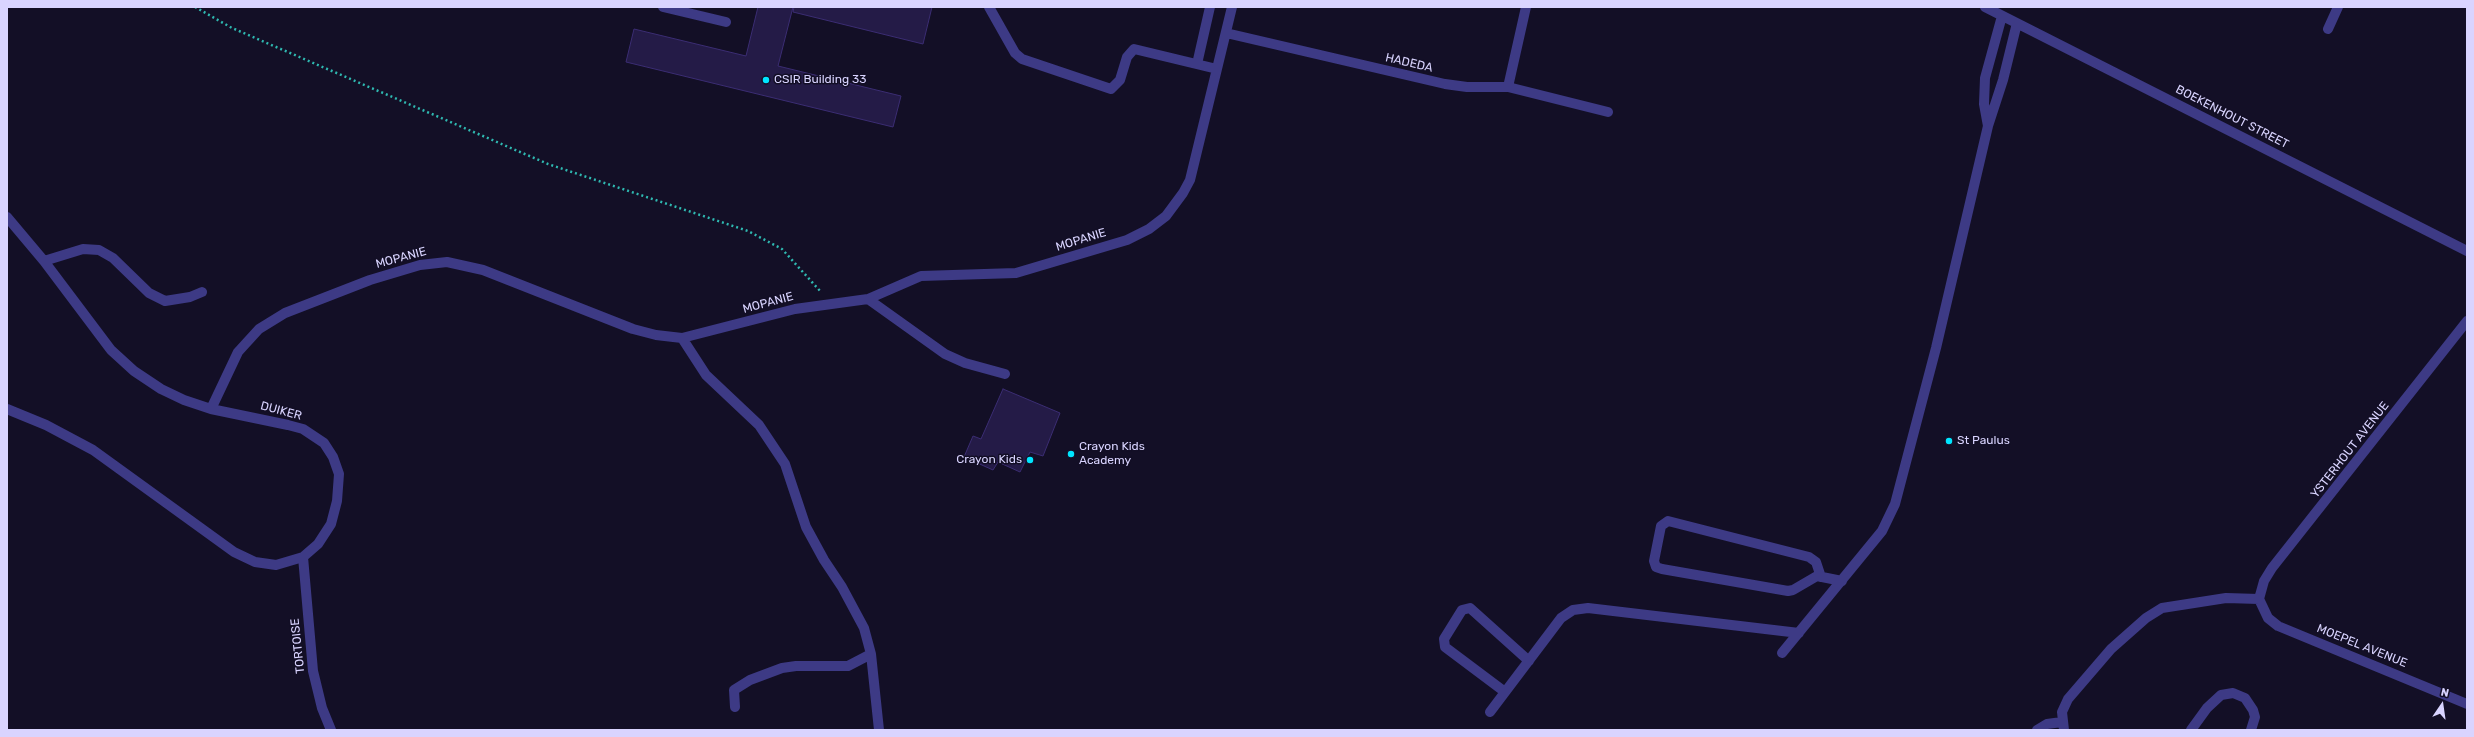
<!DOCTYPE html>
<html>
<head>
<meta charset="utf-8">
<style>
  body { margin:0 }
  #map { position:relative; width:2474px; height:737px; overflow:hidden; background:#130f26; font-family:Rubik,sans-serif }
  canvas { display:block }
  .frame { position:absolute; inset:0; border:8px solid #d9d4ff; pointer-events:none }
  .north { position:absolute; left:2422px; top:685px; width:40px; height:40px; -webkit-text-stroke:3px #130f26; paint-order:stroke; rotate:13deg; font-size:11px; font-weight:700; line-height:16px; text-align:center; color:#d9d4ff }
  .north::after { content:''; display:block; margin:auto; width:14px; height:18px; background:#d9d4ff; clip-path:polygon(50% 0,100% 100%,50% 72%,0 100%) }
</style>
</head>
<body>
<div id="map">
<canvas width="2474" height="737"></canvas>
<div class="frame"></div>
<div class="north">N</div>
</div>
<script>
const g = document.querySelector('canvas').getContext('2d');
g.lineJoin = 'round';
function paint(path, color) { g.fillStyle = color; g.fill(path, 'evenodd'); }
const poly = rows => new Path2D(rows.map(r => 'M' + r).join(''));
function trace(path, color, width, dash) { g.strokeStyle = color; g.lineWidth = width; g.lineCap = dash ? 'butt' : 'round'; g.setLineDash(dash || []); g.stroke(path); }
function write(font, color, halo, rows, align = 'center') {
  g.font = font + ' Rubik,sans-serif'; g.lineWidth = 3; g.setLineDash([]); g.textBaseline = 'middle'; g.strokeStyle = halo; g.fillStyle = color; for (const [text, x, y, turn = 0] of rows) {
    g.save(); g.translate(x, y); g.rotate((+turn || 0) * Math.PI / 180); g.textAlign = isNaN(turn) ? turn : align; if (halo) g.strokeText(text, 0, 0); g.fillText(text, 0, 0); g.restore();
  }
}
const building = poly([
  [758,7,793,7,778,66,901,96,893,127,626,62,634,29,746,56,758,7],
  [794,7,932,7,923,44,793,12,794,7],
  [1003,389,1060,413,1043,456,1030,452,1020,472,998,462,993,470,964,457,973,436,981,439,1003,389]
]);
const path = poly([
  [195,7,232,28,548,164,748,231,782,249,821,292]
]);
const minor = poly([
  [663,7,726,22],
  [989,7,1015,53,1022,59,1111,89,1120,80,1127,57,1134,49,1217,69],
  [1985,7,2467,251],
  [2328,29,2338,7],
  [1226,33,1445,84,1467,87,1508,87,1526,7],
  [1197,64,1210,7],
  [1508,87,1608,112],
  [1988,126,1984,104,1985,78,2002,16],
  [7,217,44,261,111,350,134,371,161,389,184,400,211,409,288,425,303,429,324,443,333,457,339,474,337,501,331,524,318,544,303,557,276,565,255,562,234,552,93,450,46,425,7,409],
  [44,261,83,249,99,250,113,258,149,293,165,301,190,297,202,292],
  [868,299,945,354,965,363,1005,374],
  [682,338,706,375,759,425,785,464,806,527,824,560,842,587,864,628,871,654,879,730],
  [211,409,238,352,259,329,285,313,370,280,420,265,447,262,483,270,633,329,656,335,682,338,795,309,868,299,921,276,1016,273,1127,240,1149,229,1166,216,1183,193,1190,180,1232,7],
  [303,557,313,671,322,708,331,730],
  [1821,577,1816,562,1809,557,1668,521,1661,526,1654,561,1656,567,1662,569,1788,591,1793,590,1817,576,1842,581],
  [2259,599,2264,581,2272,568,2467,321],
  [2259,599,2268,618,2278,626,2467,704],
  [1782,653,1882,531,1895,504,1936,348,1988,126,2003,80,2017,23],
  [1505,692,1445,647,1444,639,1462,610,1470,608,1529,661],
  [735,707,734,690,750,680,782,668,796,666,848,666,871,654],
  [1490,712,1561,618,1573,610,1588,608,1799,633],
  [2037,730,2047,724,2062,722],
  [2064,730,2062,712,2068,699,2111,649,2146,618,2162,608,2226,598,2259,599],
  [2191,730,2207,708,2221,695,2233,693,2245,698,2253,710,2255,717,2251,730]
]);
const markers = [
  [766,80,4,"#00e5ff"],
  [1949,441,4,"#00e5ff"],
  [1071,454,4,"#00e5ff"],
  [1030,460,4,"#00e5ff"]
];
const streetNames = [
  ["HADEDA",1409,63,13],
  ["BOEKENHOUT STREET",2232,117,27],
  ["MOPANIE",1081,240,-17],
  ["MOPANIE",401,258,-15],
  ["MOPANIE",768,303,-15],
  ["DUIKER",281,411,15],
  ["YSTERHOUT AVENUE",2350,450,-52],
  ["TORTOISE",298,646,-96],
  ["MOEPEL AVENUE",2362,646,22]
];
const poiNames = [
  ["CSIR Building 33",774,80],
  ["St Paulus",1957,441],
  ["Crayon Kids",1079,447],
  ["Academy",1079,461],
  ["Crayon Kids",1022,460,"right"]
];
paint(building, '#241b47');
trace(building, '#3b2d73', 1);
trace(path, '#2fb8b0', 2.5, [2, 3]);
trace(minor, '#3d3a85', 10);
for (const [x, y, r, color] of markers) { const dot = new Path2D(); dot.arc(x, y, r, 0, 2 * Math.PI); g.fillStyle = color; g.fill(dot); trace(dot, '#130f26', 1.5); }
write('12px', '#d9d4ff', '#130f26', streetNames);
write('12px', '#d9d4ff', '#130f26', poiNames, 'left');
</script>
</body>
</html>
